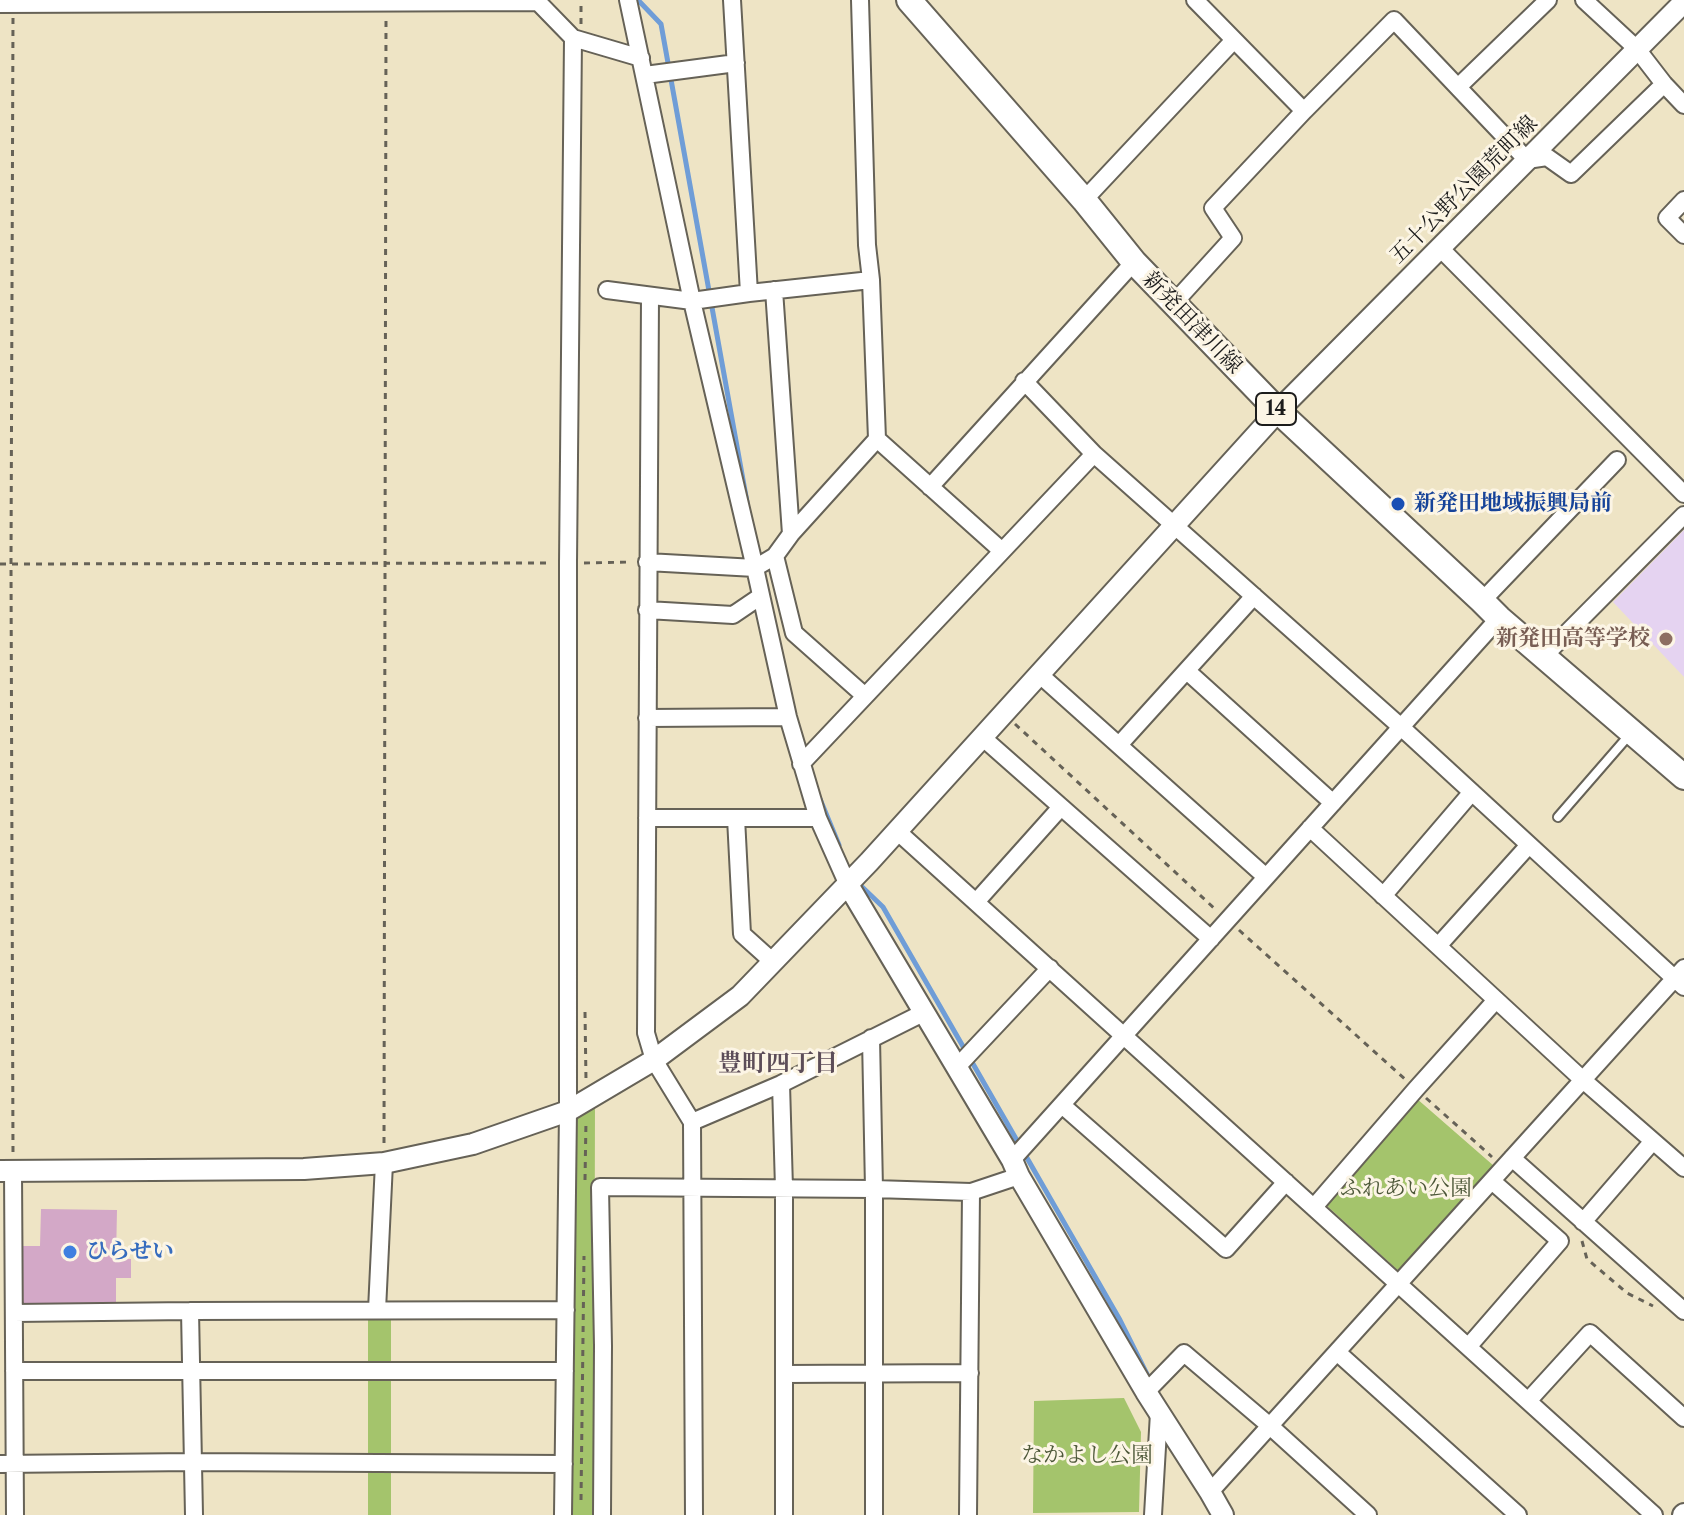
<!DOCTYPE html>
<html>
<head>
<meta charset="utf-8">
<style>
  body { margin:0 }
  canvas { display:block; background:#eee4c5 }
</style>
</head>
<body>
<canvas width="1684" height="1515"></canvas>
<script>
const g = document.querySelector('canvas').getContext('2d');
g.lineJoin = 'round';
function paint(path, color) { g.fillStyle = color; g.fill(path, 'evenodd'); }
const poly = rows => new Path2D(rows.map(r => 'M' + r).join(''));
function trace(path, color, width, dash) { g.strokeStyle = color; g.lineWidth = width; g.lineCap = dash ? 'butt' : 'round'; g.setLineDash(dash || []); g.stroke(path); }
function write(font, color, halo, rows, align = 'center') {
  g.font = font + ' "Libre Caslon Text","Noto Serif JP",serif'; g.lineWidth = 6; g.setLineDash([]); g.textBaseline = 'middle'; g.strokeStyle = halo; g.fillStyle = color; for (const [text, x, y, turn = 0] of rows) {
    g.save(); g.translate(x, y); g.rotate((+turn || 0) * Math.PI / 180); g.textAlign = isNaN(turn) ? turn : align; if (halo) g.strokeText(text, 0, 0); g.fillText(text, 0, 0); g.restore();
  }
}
const built = poly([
  [1684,530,1684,677,1613,602]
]);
const green = poly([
  [595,1098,594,1515,567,1515,571,1112],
  [1416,1098,1494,1166,1401,1273,1326,1205],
  [391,1318,391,1515,368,1515,368,1319],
  [1124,1398,1141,1432,1139,1512,1033,1513,1034,1401]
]);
const stream = poly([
  [638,0,661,24,747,502],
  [820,799,839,845],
  [858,883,883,907,1120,1320,1150,1380]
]);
const building = poly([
  [41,1209,117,1210,116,1259,131,1259,131,1278,116,1278,116,1307,23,1306,23,1246,40,1246]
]);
const path = poly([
  [13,18,11,564,13,1154],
  [581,24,581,0],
  [584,563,632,562],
  [0,564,552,563],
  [1015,724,1215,909],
  [1239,930,1406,1080],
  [585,1012,586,1080],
  [1426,1098,1492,1157],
  [384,1143,386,19],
  [585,1180,586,1120],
  [1582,1241,1587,1259,1627,1293,1653,1306],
  [581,1500,584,1256]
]);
const service = poly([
  [1558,817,1631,733]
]);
const minor = poly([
  [536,0,573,38,641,58],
  [628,0,692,301,755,568,788,717,818,818,847,883],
  [732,0,749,293],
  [1195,0,1304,111],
  [1584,0,1637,49,1664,84,1684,105],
  [0,4,538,2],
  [645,75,736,63],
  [1458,87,1548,0],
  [1084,200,1234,40],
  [1684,200,1667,218,1684,235],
  [1440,248,1684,494],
  [607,290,692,301,749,293,871,280],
  [774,290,791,534],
  [650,296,646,1033,654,1060,692,1122],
  [1173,304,1233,238,1213,208,1304,111,1394,20,1527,160,1547,157,1571,174,1664,84],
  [1024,381,1094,454],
  [877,439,1002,551],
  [930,487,1134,262],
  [775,556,794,633,865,696],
  [647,562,755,568,775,556,791,534,877,439,871,280,867,245,860,0],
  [1482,601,1617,460],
  [647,610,733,615,761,596],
  [1544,656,1684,515],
  [1187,671,1333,803],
  [1039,674,1266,877],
  [647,718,788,717],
  [982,737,1211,939],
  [1119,745,1254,596],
  [801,764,1094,454,1401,727,1684,987],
  [647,818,818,818],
  [736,818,742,934,772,961],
  [1310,828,1583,1080,1684,1168],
  [897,831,1654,1515],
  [1383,896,1472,792],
  [976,902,1061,807],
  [1438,946,1529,845],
  [871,1038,874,1189,874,1515],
  [956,1068,1050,968],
  [781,1084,784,1188,784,1515],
  [1062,1105,1226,1249,1286,1182],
  [1512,1158,1684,1311],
  [1012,1160,1499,618],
  [13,1170,15,1515],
  [1314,1207,1416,1089,1496,1000],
  [1583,1222,1653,1141],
  [377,1310,384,1163],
  [190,1311,194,1515],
  [14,1313,190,1311,566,1310],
  [1468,1347,1560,1241,1492,1181],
  [1337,1352,1518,1515],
  [14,1371,565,1371],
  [784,1374,970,1373],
  [1146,1392,1184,1353,1270,1426,1368,1515],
  [1528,1401,1590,1333,1684,1418],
  [0,1464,193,1462,564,1464],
  [1210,1492,1684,968],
  [563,1515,568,1111,568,563,573,38],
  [602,1515,603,1346,600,1187,874,1189,971,1192,1019,1176],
  [694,1515,692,1122,781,1084,923,1013],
  [968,1515,971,1192],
  [1153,1515,1159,1413]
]);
const tertiary = poly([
  [847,883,1012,1160,1019,1176,1146,1392,1210,1492,1223,1515],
  [0,1171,304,1169,384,1163,473,1144,568,1111,654,1060,740,996,869,862,1278,411,1684,2],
  [1683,1515,1684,1514]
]);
const primary = poly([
  [909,0,1084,200,1134,262,1278,411,1482,601,1499,618,1684,777]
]);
const markers = [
  [1398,504,8,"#1a4fb4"],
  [1666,639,8,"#8d6e63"],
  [70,1252,8,"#3f7fe0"]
];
const shields = [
  [1276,409,40]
];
const shieldNames = [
  ["14",1276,409]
];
const streetNames = [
  ["五十公野公園荒町線",1464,190,-45],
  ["新発田津川線",1192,323,46]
];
const transitNames = [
  ["新発田地域振興局前",1414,504]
];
const educationNames = [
  ["新発田高等学校",1650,639]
];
const parkNames = [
  ["ふれあい公園",1406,1189],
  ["なかよし公園",1087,1456]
];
const shopNames = [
  ["ひらせい",86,1252]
];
const neighbourhoodNames = [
  ["豊町四丁目",778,1064]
];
paint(built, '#e5d3f1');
paint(green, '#a4c46c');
trace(stream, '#6f9dd7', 5);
paint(building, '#d3a8c7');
trace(service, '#666257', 12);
trace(minor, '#666257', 20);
trace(tertiary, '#666257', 24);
trace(primary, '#666257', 28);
trace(path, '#666257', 3, [6, 6]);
trace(service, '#fff', 8);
trace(minor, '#fff', 16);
trace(tertiary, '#fff', 20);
trace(primary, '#fff', 24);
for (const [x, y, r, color] of markers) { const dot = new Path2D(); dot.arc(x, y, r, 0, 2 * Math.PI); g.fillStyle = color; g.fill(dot); trace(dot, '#fcf5e5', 3); }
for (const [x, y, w] of shields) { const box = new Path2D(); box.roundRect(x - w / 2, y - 16, w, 32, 6); g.fillStyle = '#fcf5e5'; g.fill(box); trace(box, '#1c1c1c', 2); }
write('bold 20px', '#1c1c1c', null, shieldNames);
write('22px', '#1c1c1c', '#fcf5e5', streetNames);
write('bold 22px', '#164399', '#fcf5e5', transitNames, 'left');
write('bold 22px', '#785e54', '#fcf5e5', educationNames, 'right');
write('22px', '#4c5738', '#fcf5e5', parkNames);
write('bold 22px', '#366cbe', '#fcf5e5', shopNames, 'left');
write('bold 24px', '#5c4d58', '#fcf5e5', neighbourhoodNames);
</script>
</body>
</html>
